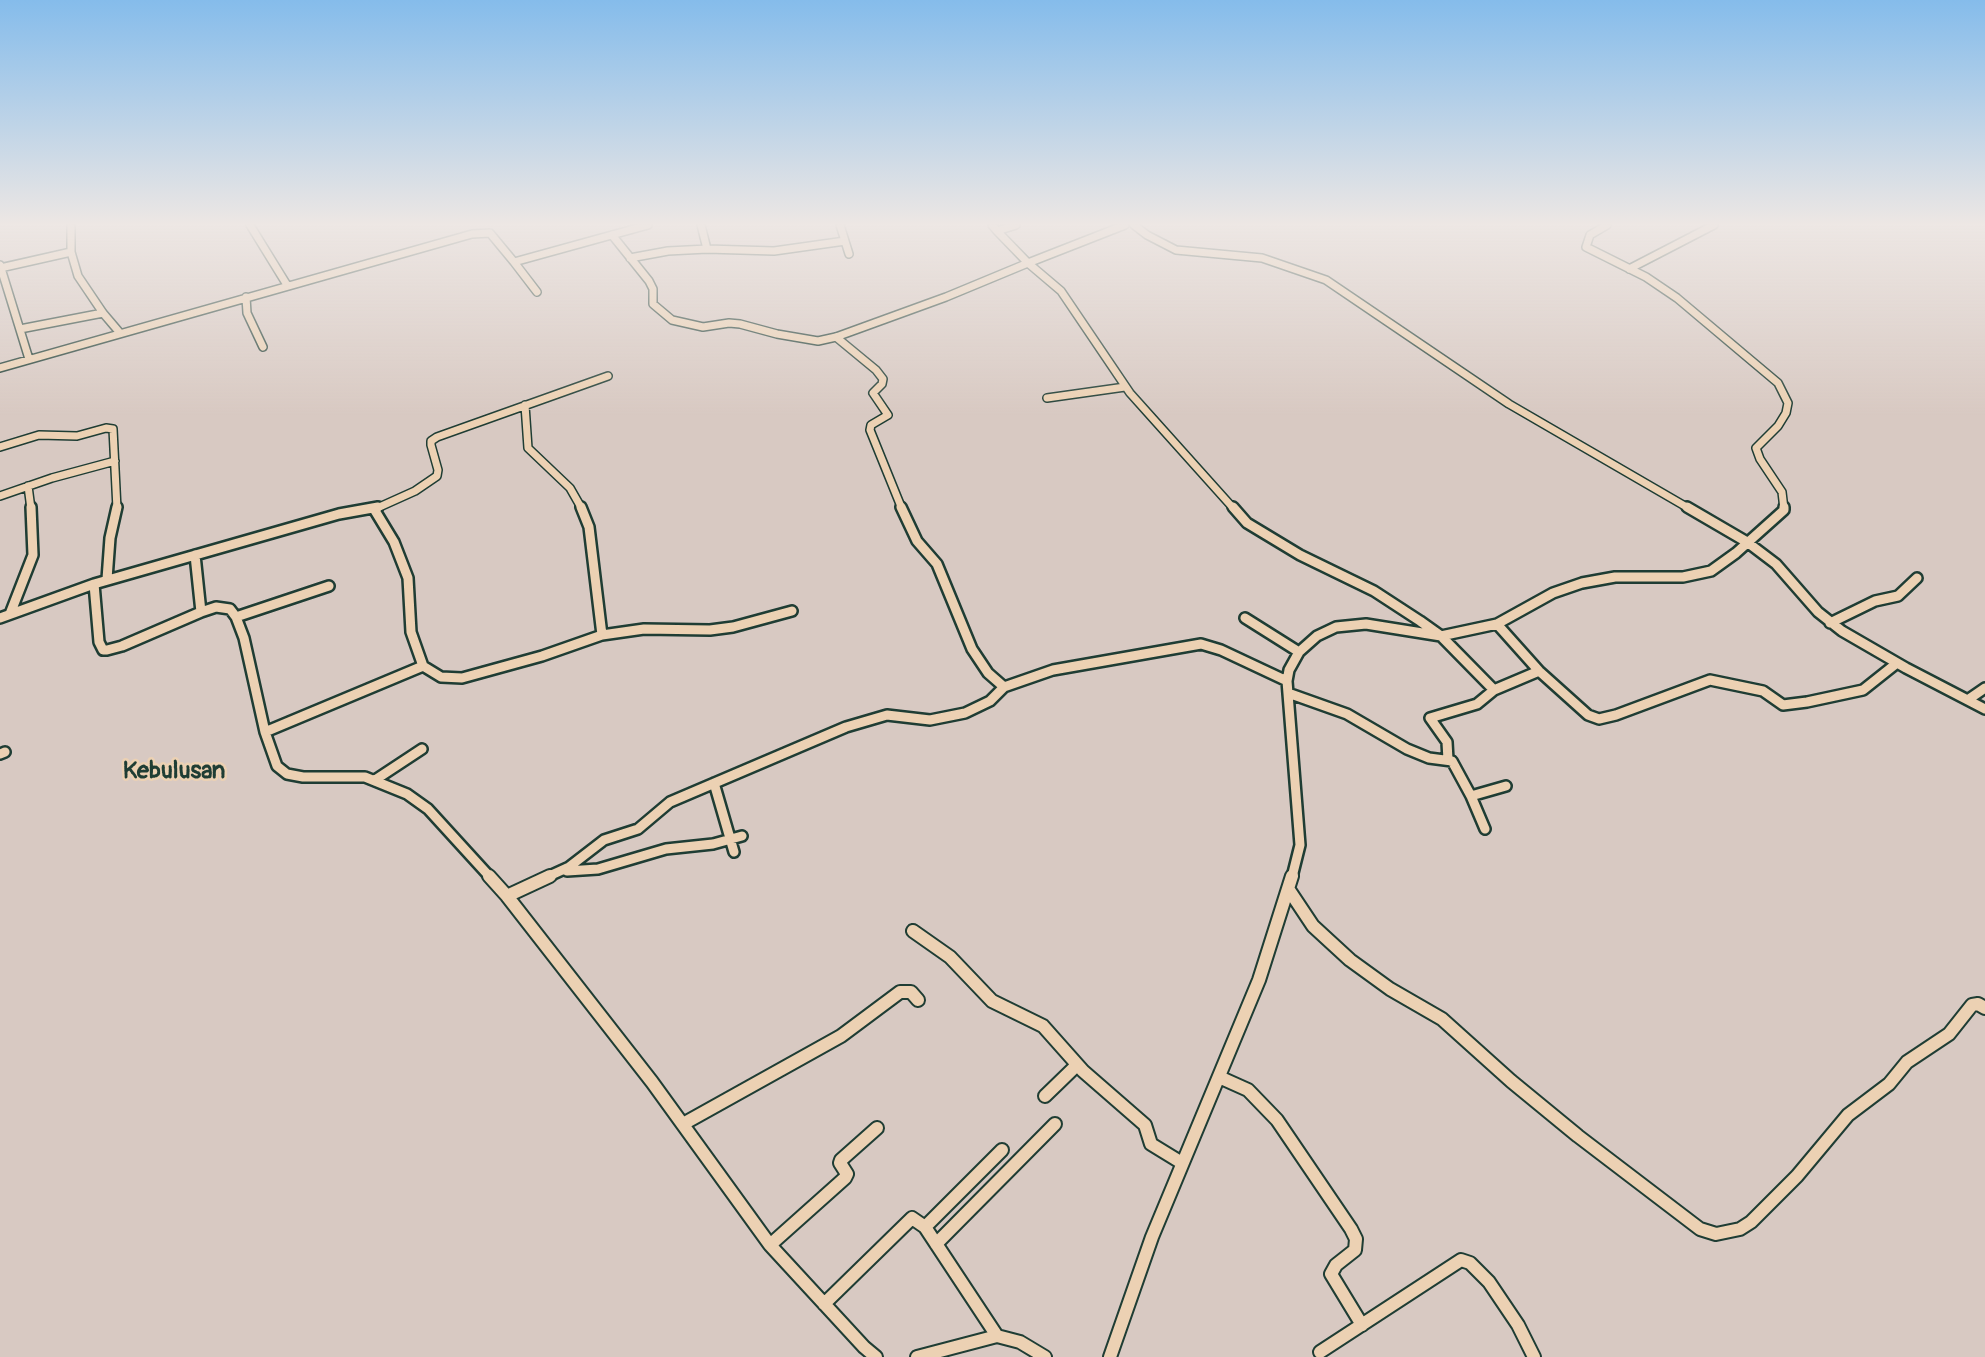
<!DOCTYPE html>
<html>
<head>
<meta charset="utf-8">
<style>
  body { margin:0 }
  canvas { display:block; background:#d8c9c2 }
</style>
</head>
<body>
<canvas width="1985" height="1357"></canvas>
<script>
const g = document.querySelector('canvas').getContext('2d');
g.lineJoin = 'round';
const poly = rows => new Path2D(rows.map(r => 'M' + r).join(''));
function trace(path, color, width, dash) { g.strokeStyle = color; g.lineWidth = width; g.lineCap = dash ? 'butt' : 'round'; g.setLineDash(dash || []); g.stroke(path); }
function write(font, color, halo, rows, align = 'center') {
  g.font = font + ' Pangolin,sans-serif'; g.lineWidth = 5; g.setLineDash([]); g.textBaseline = 'middle'; g.strokeStyle = halo; g.fillStyle = color; for (const [text, x, y, turn = 0] of rows) {
    g.save(); g.translate(x, y); g.rotate((+turn || 0) * Math.PI / 180); g.textAlign = isNaN(turn) ? turn : align; if (halo) g.strokeText(text, 0, 0); g.fillText(text, 0, 0); g.restore();
  }
}
const streetFar2 = poly([
  [71,225,71,252,78,276,103,313,120,333],
  [250,225,287,285],
  [701,225,707,249,774,251,845,241],
  [840,225,849,254],
  [992,225,997,231,1016,225],
  [1125,225,1028,263,1061,291,1130,393,1234,509],
  [1134,225,1147,235,1176,250,1262,258,1326,280,1509,404,1690,509],
  [1607,225,1590,235,1586,247,1646,277,1677,298,1778,383,1788,403,1786,413,1778,426,1756,448,1760,459,1782,492,1784,509],
  [612,235,649,281,653,289,653,304,672,320,703,327,729,323,740,324,777,334,818,341,836,337,946,297,1028,263,997,231],
  [630,258,668,251,707,249],
  [514,262,537,292],
  [0,265,29,359],
  [0,268,71,252],
  [1629,269,1714,225],
  [246,297,247,313,263,347],
  [20,329,103,313],
  [836,337,876,370,883,379,882,384,873,393,888,415,871,425,870,430,902,509],
  [0,368,472,234,490,233,514,262,648,225],
  [1047,398,1125,387],
  [525,405,528,448,570,488,582,509],
  [0,447,39,435,77,436,106,428,113,429,117,509],
  [28,486,31,509],
  [0,496,52,478,115,461],
  [375,509,415,491,437,476,438,470,431,445,431,441,437,437,608,376]
]);
const streetFar1 = poly([
  [581,507,589,527,602,635],
  [901,507,917,541,937,564,972,649,988,673,1004,687,1053,670,1201,644,1221,650,1287,681],
  [1233,507,1247,523,1300,555,1374,591,1420,621,1441,636,1494,690],
  [1687,507,1747,542,1776,564,1818,612,1842,631,1906,668,1985,709],
  [195,555,201,612],
  [107,579,110,538,117,507],
  [94,584,339,514,378,507],
  [10,614,33,555,31,507],
  [236,617,329,586],
  [0,618,94,584,99,642,103,650,107,650,122,646,201,612,216,607,230,609,236,617,244,638,265,732,277,766,287,774,303,777,365,777,407,794,428,809,490,877],
  [1245,618,1299,652],
  [1830,623,1875,601,1898,596,1917,578],
  [1497,624,1539,671,1588,715,1599,719,1616,715,1710,680,1763,691,1783,705,1807,702,1863,690,1897,663],
  [423,666,441,677,462,678,542,656,602,635,644,629,710,630,733,627,792,611],
  [1288,693,1347,714,1407,749,1429,758,1452,761,1471,796,1506,786],
  [1969,699,1985,688],
  [265,732,423,666,411,632,408,578,394,542,374,509],
  [0,754,5,752],
  [1448,760,1447,742,1430,718,1477,704,1494,690,1539,671],
  [375,780,422,749],
  [714,783,734,852],
  [1471,796,1485,829],
  [567,871,598,869,666,849,713,844,742,836],
  [547,877,569,867,604,840,638,829,670,802,846,727,887,715,930,720,965,713,990,701,1004,687],
  [1292,877,1300,845,1287,681,1289,670,1299,652,1317,636,1336,627,1366,624,1441,636,1497,624,1553,593,1582,583,1615,577,1683,577,1711,571,1736,553,1784,510,1784,507]
]);
const street = poly([
  [489,876,507,896,652,1082,770,1245,864,1347,876,1357],
  [1289,890,1313,926,1350,960,1390,989,1442,1019,1511,1081,1578,1136,1700,1229,1716,1234,1740,1229,1751,1222,1797,1176,1848,1115,1889,1084,1907,1062,1949,1034,1972,1005,1978,1004,1985,1008],
  [507,896,550,876],
  [913,931,950,957,992,1001,1043,1026,1083,1071,1145,1125,1151,1144,1182,1163],
  [1219,1077,1248,1090,1277,1120,1351,1229,1356,1239,1355,1250,1336,1265,1331,1274,1362,1325],
  [1045,1096,1077,1065],
  [683,1124,841,1036,900,992,911,992,918,1000],
  [925,1227,1002,1150],
  [936,1244,1055,1124],
  [770,1245,845,1178,847,1174,840,1163,841,1160,877,1128],
  [824,1304,912,1218,925,1227,997,1336],
  [1320,1352,1461,1260,1470,1263,1489,1282,1518,1325,1534,1357],
  [917,1357,997,1336,1020,1342,1045,1357],
  [1110,1357,1152,1237,1259,980,1292,876]
]);
const quarterNames = [
  ["Kebulusan",174,772]
];
trace(streetFar2, '#1f3d34', 10);
trace(streetFar1, '#1f3d34', 14);
trace(street, '#1f3d34', 16);
trace(streetFar2, '#ecd1b3', 7);
trace(streetFar1, '#ecd1b3', 9);
trace(street, '#ecd1b3', 12);
const sky = g.createLinearGradient(0, 0, 0, 415);
sky.addColorStop(0, '#85bceb');
sky.addColorStop(0.54, '#ede7e4');
sky.addColorStop(1, '#ede7e400');
g.fillStyle = sky;
g.fillRect(0, 0, 1985, 415);
write('bold 24px', '#1f3d34', '#ecd1b3', quarterNames);
</script>
</body>
</html>
